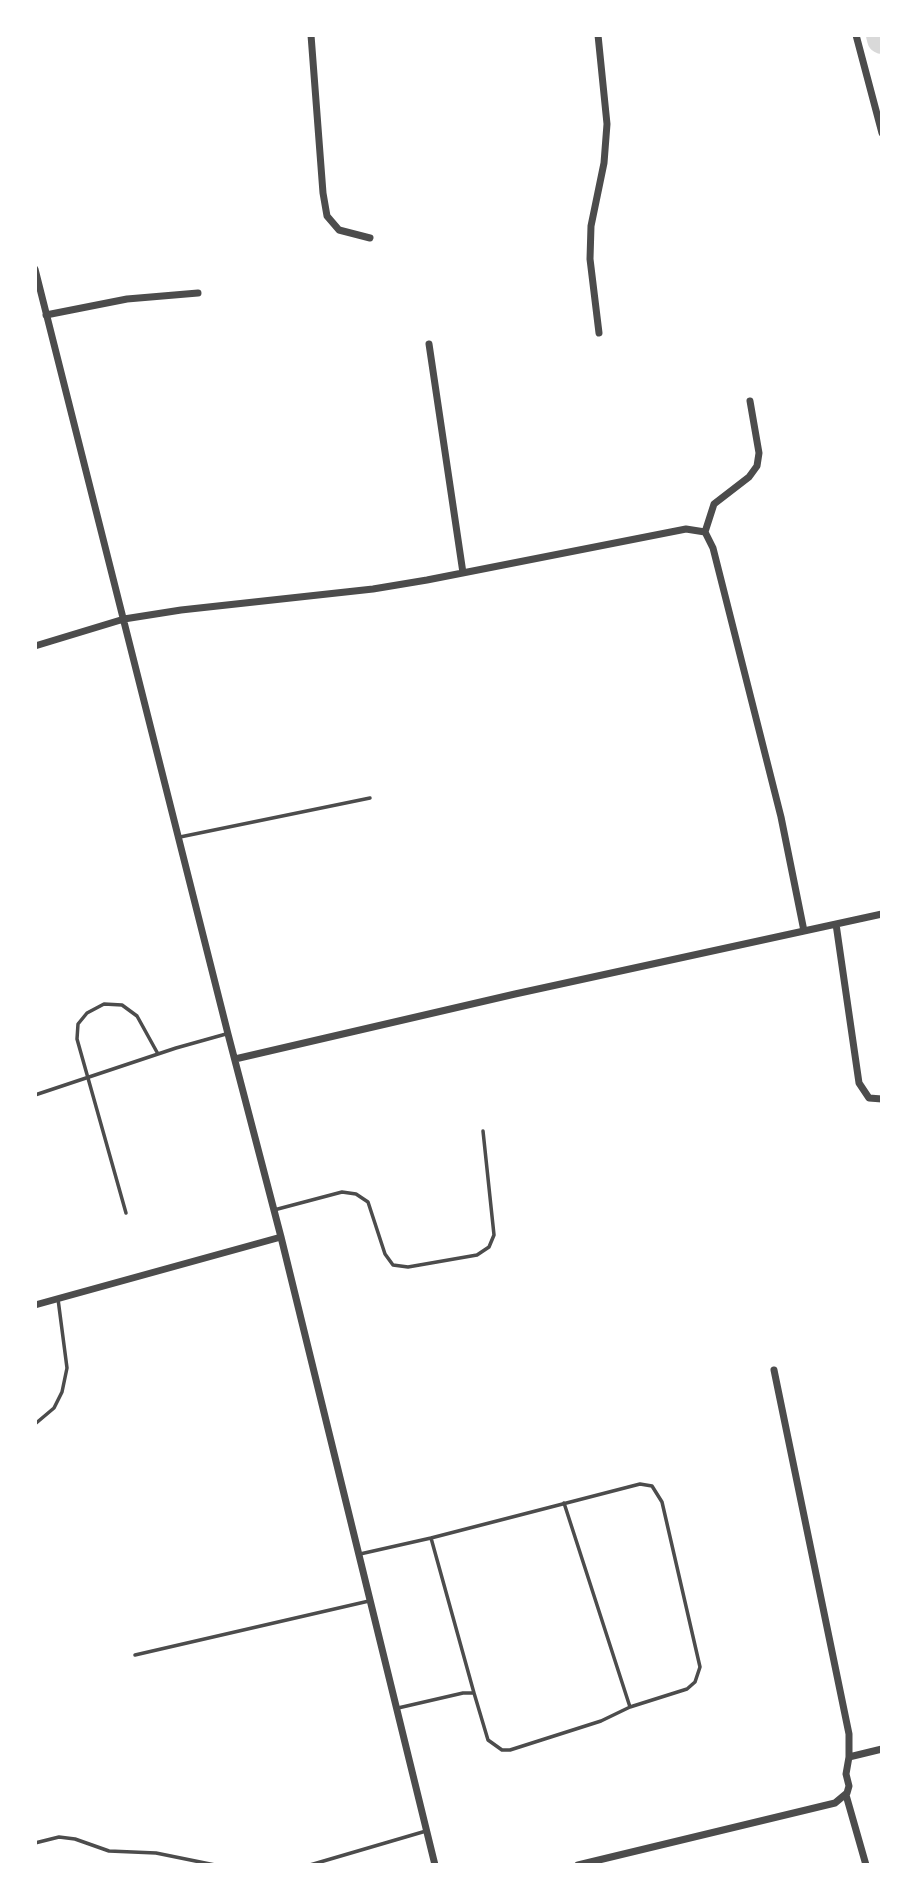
<!DOCTYPE html>
<html>
<head>
<meta charset="utf-8">
<style>
  body { margin:0 }
  #map { position:relative; width:917px; height:1900px; overflow:hidden; background:#fff; font-family:Overpass,sans-serif }
  canvas { display:block }
  .frame { position:absolute; inset:0; border:37px solid #fff; pointer-events:none }
</style>
</head>
<body>
<div id="map">
<canvas width="917" height="1900"></canvas>
<div class="frame"></div>
</div>
<script>
const g = document.querySelector('canvas').getContext('2d');
g.lineJoin = 'round';
const poly = rows => new Path2D(rows.map(r => 'M' + r).join(''));
function trace(path, color, width, dash) { g.strokeStyle = color; g.lineWidth = width; g.lineCap = dash ? 'butt' : 'round'; g.setLineDash(dash || []); g.stroke(path); }
const river = poly([
  [881,35,882,39]
]);
const service = poly([
  [180,837,370,798],
  [35,1095,176,1048,226,1034],
  [274,1210,342,1192,356,1194,368,1202,385,1254,393,1265,408,1267,477,1255,489,1247,494,1235,483,1131],
  [126,1213,77,1039,78,1024,87,1013,104,1004,122,1005,137,1016,158,1054],
  [35,1424,54,1408,62,1392,67,1368,58,1299],
  [564,1503,630,1707],
  [431,1538,474,1693],
  [360,1554,431,1538,640,1484,652,1486,662,1502,700,1667,695,1682,687,1689,630,1707,601,1721,510,1750,502,1750,488,1740,474,1693,463,1693,398,1708],
  [135,1655,369,1601],
  [35,1843,59,1837,75,1839,109,1851,156,1853,215,1865],
  [310,1865,426,1831]
]);
const minor = poly([
  [311,35,323,193,327,216,339,230,370,238],
  [598,35,607,124,604,163,591,226,590,259,599,333],
  [856,35,882,133],
  [35,269,228,1034,281,1237,435,1865],
  [46,315,127,299,198,293],
  [429,344,463,573],
  [705,532,714,504,749,477,757,466,759,453,750,401],
  [35,646,124,619,181,610,373,589,427,580,686,529,705,532,713,548,781,817,804,931],
  [836,924,859,1083,869,1098,882,1099],
  [235,1059,515,994,882,914],
  [35,1305,281,1237],
  [849,1757,882,1749],
  [846,1795,866,1865],
  [578,1865,835,1803,847,1793,849,1786,846,1774,849,1757,849,1734,774,1370]
]);
trace(river, '#d9d9d9', 30);
trace(service, '#4c4c4c', 3.5);
trace(minor, '#4c4c4c', 7);
</script>
</body>
</html>
